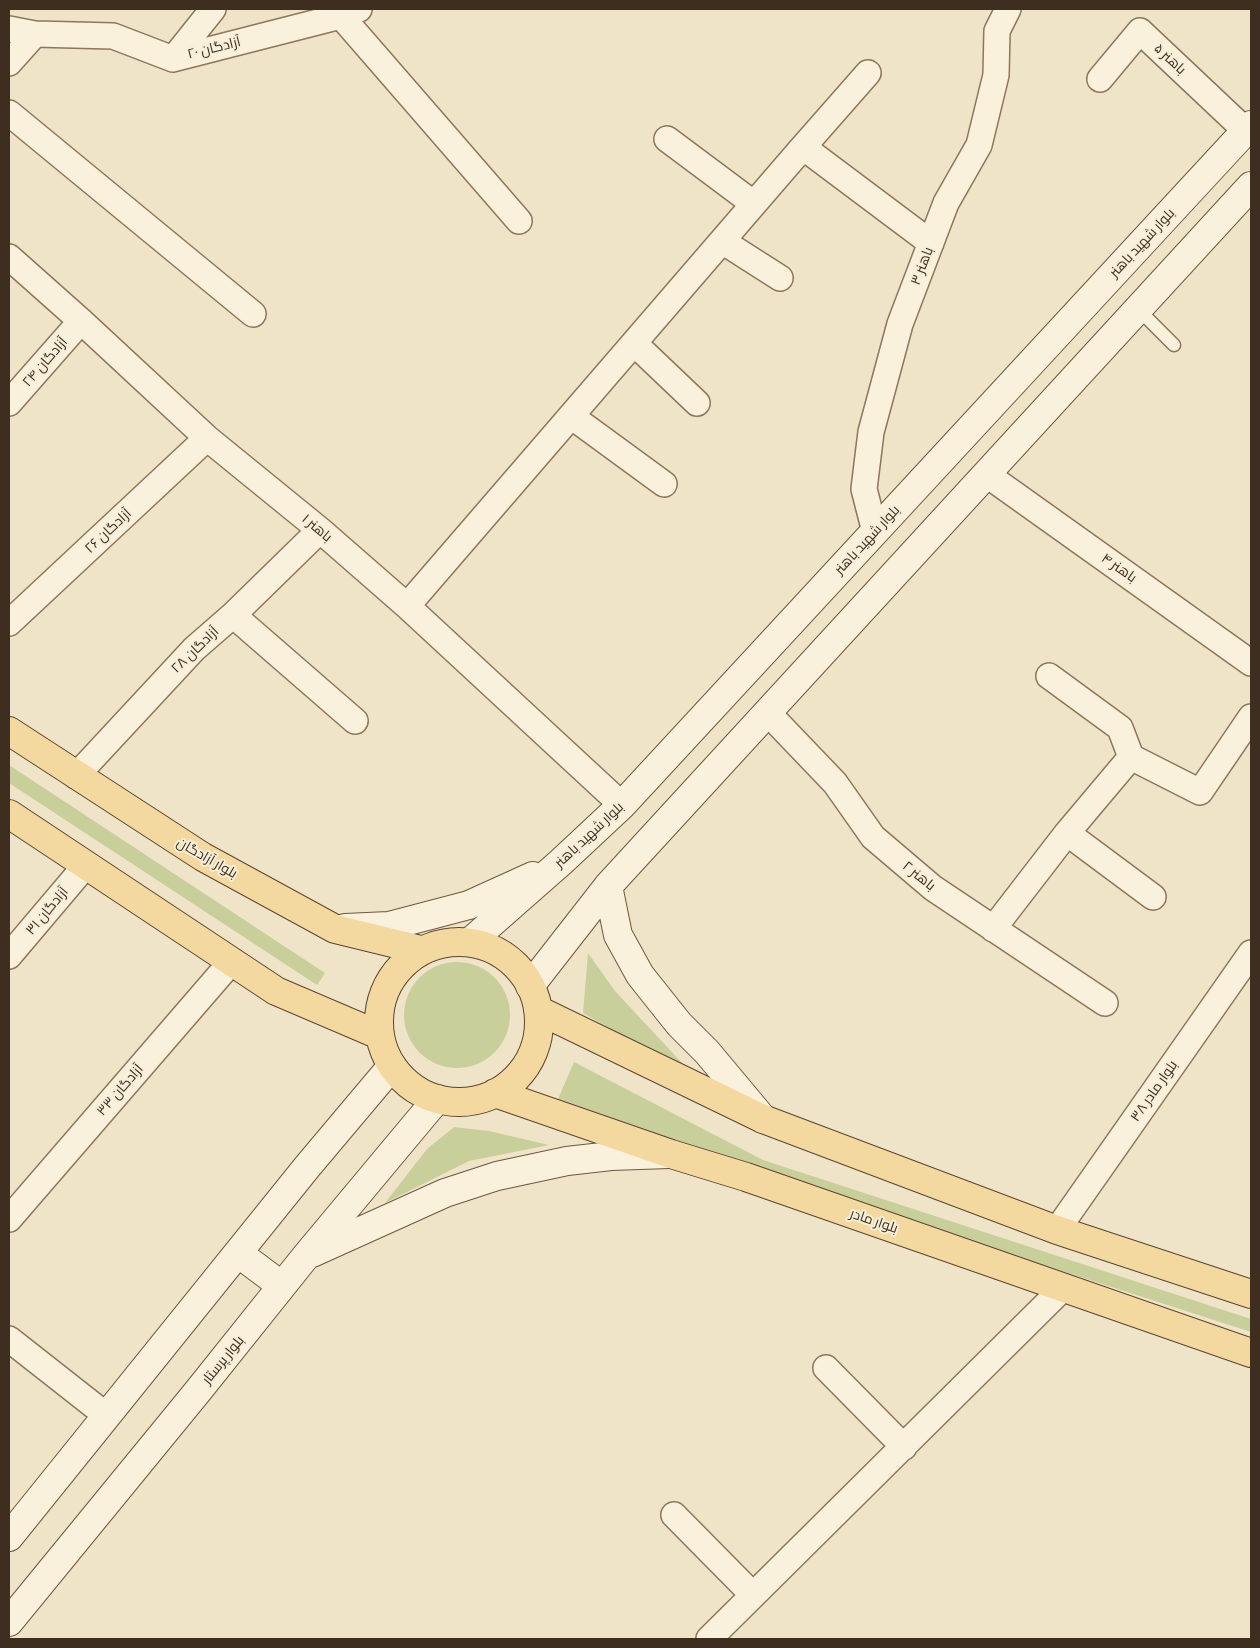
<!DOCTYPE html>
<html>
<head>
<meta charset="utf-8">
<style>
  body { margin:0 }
  #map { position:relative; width:1260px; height:1648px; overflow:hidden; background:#f0e4c8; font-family:"Crimson Pro",serif }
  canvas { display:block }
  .frame { position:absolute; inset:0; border:10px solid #3d2e20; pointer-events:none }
</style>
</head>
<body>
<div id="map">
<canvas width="1260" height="1648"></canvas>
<div class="frame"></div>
</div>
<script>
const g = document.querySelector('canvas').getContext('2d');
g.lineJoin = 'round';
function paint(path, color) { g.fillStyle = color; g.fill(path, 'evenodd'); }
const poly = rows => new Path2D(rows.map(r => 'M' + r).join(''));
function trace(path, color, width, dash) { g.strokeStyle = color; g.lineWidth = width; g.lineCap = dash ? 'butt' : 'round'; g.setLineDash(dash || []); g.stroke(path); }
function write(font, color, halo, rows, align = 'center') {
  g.font = font + ' "Crimson Pro",Cairo,serif'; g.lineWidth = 4; g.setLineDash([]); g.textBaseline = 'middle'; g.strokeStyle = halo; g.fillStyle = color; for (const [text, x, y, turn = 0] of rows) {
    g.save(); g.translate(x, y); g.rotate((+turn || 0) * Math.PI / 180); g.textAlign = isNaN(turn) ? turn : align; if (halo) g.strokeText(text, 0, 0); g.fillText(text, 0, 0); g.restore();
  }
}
const green = poly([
  [9,765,325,973,317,985,9,783],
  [588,953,615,991,696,1078,583,1013],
  '404 1015a53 53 0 1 1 106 0a53 53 0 1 1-106 0Z',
  [574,1062,763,1160,1251,1319,1251,1332,770,1177,558,1099],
  [454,1127,489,1131,549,1145,469,1161,385,1203,427,1149]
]);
const service = poly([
  [1138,309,1174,345]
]);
const minor = poly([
  [341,16,519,221],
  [9,29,35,34,113,36,173,59,341,16,359,9],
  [173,59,213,9],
  [9,63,35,34],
  [1100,79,1140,31,1246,131],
  [9,113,253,314],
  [667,139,754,204],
  [803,147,868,73],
  [722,241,780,278],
  [9,257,81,321,207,438,320,530,407,606,622,805],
  [634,343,697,403],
  [9,403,81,321],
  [571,416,664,484],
  [986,474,1251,663],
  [875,532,864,489,871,432,900,324,946,203,979,145,996,75,997,31,1008,9],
  [407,606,803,147,931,243],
  [233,615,355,721],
  [9,623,207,438],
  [1049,676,1120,728,1131,757],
  [767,712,835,783,873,837,933,888,1105,1003],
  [76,776,194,649,233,615,320,530],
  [1067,833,1153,897],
  [993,929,1067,833,1131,757,1200,792,1251,717],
  [9,956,86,865],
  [9,1219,232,961],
  [1057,1230,1251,953],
  [9,1339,107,1416],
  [826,1368,904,1447],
  [674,1515,753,1595],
  [709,1639,1064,1287]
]);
const secondary = poly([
  [608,886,618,935,640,975,679,1024,707,1052,763,1119],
  [345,928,389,926,469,905,533,876],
  [470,942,561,862,622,805,1251,125],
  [530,986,608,886,1251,186],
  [238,1253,282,1286],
  [312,1253,445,1193,497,1176,567,1161,611,1156,669,1154],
  [9,1537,307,1167,392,1066],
  [9,1622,198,1391,306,1256,437,1099]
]);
const primary = poly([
  [9,731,203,857,335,929,421,950],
  [9,814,276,991,379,1035],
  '379 1022a80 80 0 1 1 160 0a80 80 0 1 1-160 0Z',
  [538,1010,763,1119,1057,1230,1251,1294],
  [495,1093,671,1154,746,1177,1251,1353]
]);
const streetNames = [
  ["آزادگان ۲۰",214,48,-14],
  ["باهنر ۵",1170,59,43],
  ["بلوار شهید باهنر",1142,243,-47],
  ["باهنر ۳",922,266,-69],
  ["آزادگان ۲۴",45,362,-49],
  ["باهنر ۱",317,528,40],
  ["آزادگان ۲۶",108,531,-43],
  ["بلوار شهید باهنر",867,540,-47],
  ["باهنر ۴",1119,568,35],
  ["آزادگان ۲۸",195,650,-44],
  ["بلوار شهید باهنر",589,835,-43],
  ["بلوار آزادگان",207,858,30],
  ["باهنر ۲",919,876,39],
  ["آزادگان ۳۱",47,911,-50],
  ["آزادگان ۳۳",120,1090,-49],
  ["بلوار مادر ۳۸",1154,1091,-55],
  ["بلوار مادر",874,1221,19],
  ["بلوار پرستار",223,1360,-51]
];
paint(green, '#c9cf9b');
trace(service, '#8d765c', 15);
trace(minor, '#8d765c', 28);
trace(secondary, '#6f573f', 30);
trace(primary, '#5b4430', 30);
trace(service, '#faf1dc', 12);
trace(minor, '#faf1dc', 25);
trace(secondary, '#faf1dc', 28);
trace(primary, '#f3d9a0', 28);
write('14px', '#3d2e20', '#f7eed8', streetNames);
</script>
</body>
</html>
